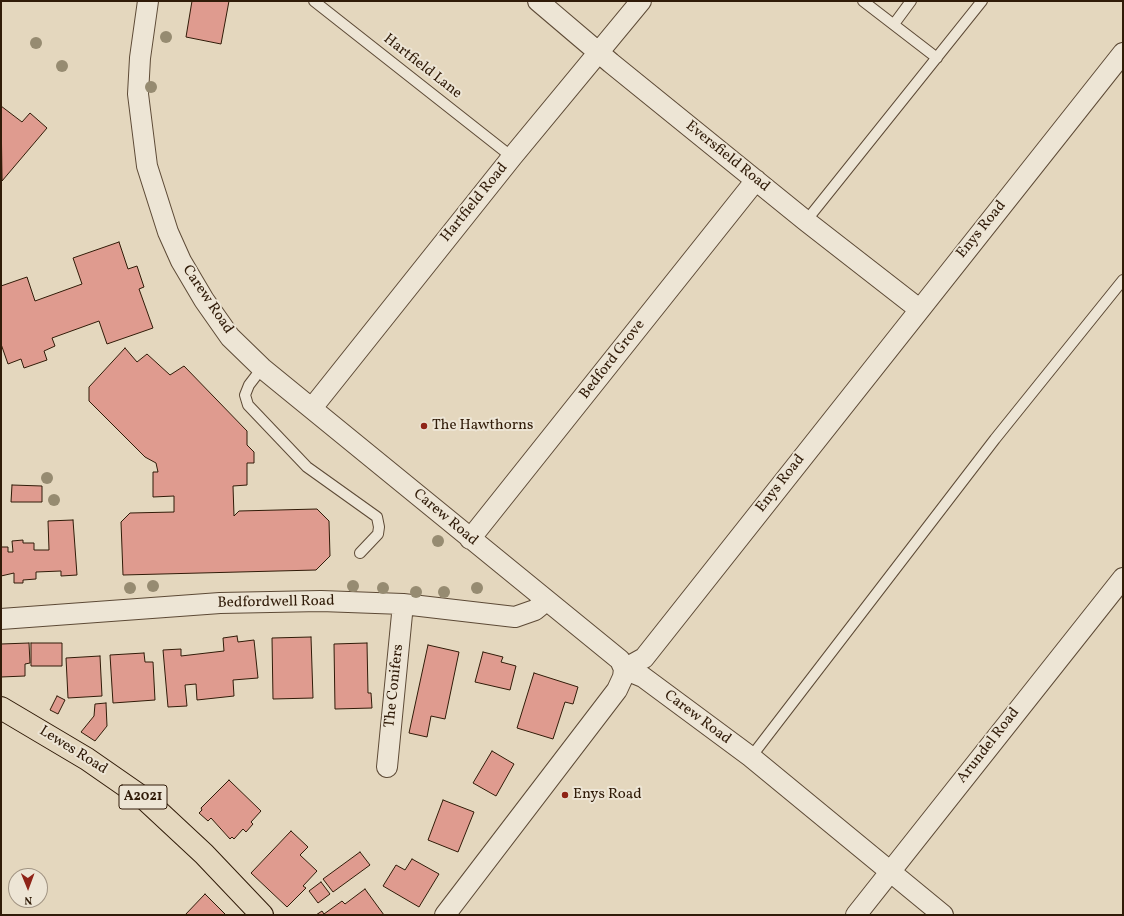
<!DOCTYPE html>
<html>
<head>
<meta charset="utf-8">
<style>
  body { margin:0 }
  #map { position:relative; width:1124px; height:916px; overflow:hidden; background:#e4d7be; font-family:Vollkorn,serif }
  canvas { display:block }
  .frame { position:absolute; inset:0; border:2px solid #301b08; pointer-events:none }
  .north { position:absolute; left:8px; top:868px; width:40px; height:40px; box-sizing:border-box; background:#ede5d5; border:1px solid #a19483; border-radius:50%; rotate:179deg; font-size:11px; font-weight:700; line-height:16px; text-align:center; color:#301b08 }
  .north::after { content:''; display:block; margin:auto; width:14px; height:18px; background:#8f2418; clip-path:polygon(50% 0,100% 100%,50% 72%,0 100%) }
</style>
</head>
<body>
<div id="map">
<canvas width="1124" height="916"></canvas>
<div class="frame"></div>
<div class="north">N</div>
</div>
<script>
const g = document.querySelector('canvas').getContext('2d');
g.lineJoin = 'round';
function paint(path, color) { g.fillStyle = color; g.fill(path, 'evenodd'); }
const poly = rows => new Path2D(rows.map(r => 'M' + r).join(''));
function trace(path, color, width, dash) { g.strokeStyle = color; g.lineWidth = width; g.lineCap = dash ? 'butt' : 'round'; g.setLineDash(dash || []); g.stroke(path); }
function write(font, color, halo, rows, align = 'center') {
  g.font = font + ' Vollkorn,serif'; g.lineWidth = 4; g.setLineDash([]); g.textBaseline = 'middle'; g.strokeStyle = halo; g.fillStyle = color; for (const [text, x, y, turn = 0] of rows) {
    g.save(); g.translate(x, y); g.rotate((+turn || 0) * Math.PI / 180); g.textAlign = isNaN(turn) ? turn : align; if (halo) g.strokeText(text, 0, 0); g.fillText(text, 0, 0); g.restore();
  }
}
const building = poly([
  [192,1,229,1,221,44,186,37,192,1],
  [1,106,22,122,30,113,47,128,2,181,1,106],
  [119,242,128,269,137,266,144,287,139,289,153,328,107,344,99,321,52,338,55,346,44,351,47,360,24,368,21,359,8,364,1,344,1,286,27,277,35,301,82,284,73,258,119,242],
  [125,348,137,362,147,354,170,375,184,366,247,431,247,445,254,452,254,463,247,463,247,485,233,486,234,516,239,511,317,509,329,521,330,556,316,570,123,575,121,522,130,513,174,512,174,496,153,497,153,472,158,472,156,463,145,457,89,401,89,387,125,348],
  [12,485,42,486,42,502,11,502,12,485],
  [73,520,77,575,61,576,61,571,36,572,36,579,23,580,23,583,14,583,14,573,1,576,1,547,8,547,8,552,13,552,12,541,23,540,23,543,34,543,34,550,49,550,48,521,73,520],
  [237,636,238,642,254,640,258,678,233,680,234,696,197,700,196,684,185,685,187,706,168,707,163,650,181,649,181,656,224,651,223,638,237,636],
  [311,637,313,698,273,699,272,638,311,637],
  [29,643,30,663,25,664,25,676,1,677,1,644,29,643],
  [31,643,62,643,62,666,31,666,31,643],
  [367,643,368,693,371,693,372,708,335,709,334,644,367,643],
  [428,645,459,652,445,719,431,716,427,737,409,733,428,645],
  [483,652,503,657,501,662,516,666,510,690,475,682,483,652],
  [144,653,145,662,153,662,155,700,113,703,110,655,144,653],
  [100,656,102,696,68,698,66,658,100,656],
  [534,673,578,687,573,704,565,702,553,739,517,728,534,673],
  [57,696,65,700,58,714,50,710,57,696],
  [106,703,107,726,95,741,81,732,94,716,95,704,106,703],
  [492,751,514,764,496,796,473,783,492,751],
  [229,780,261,811,251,822,253,824,246,832,243,829,234,839,232,837,230,839,211,818,208,821,199,813,202,810,201,808,229,780],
  [443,800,474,812,458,852,428,840,443,800],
  [291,831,308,847,300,855,317,871,303,886,306,888,287,907,251,873,291,831],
  [360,852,370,865,333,892,323,879,360,852],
  [412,859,439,874,419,907,383,886,396,865,405,870,412,859],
  [321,882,330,894,318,903,309,891,321,882],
  [365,889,384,915,316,915,322,911,324,914,342,901,345,904,365,889],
  [205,894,226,915,185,915,205,894]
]);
const service = poly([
  [314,1,512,157],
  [863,1,937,58],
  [894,24,911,1],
  [806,221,982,1],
  [262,368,249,385,245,395,248,405,307,467,377,517,379,527,378,534,360,553],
  [751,757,995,439,1123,280]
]);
const minor = poly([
  [148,1,140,58,138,94,147,166,168,232,181,261,204,300,230,337,262,368,620,660,624,669,643,677,751,757,943,915],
  [538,1,611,63,806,221,919,309],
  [312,408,512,157,641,1],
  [470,539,756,180],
  [1,619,220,603,321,601,403,604,515,617,535,610,546,601],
  [624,669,644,658,1123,53],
  [387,767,403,604],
  [445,915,617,690,623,677,624,669],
  [856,915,1123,578]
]);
const primary = poly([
  [1,708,87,759,146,800,204,854,262,915]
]);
const trees = [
  [166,37],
  [36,43],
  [62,66],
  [151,87],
  [47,478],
  [54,500],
  [438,541],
  [153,586],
  [353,586],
  [130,588],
  [383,588],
  [477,588],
  [416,592],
  [444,592]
];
const markers = [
  [424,426,4,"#8f2418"],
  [565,795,4,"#8f2418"]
];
const shields = [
  [143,797,48]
];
const shieldNames = [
  ["A2021",143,797]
];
const streetNames = [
  ["Hartfield Lane",422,67,38],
  ["Eversfield Road",727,157,39],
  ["Hartfield Road",475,203,-51],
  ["Enys Road",982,230,-51],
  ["Carew Road",207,300,56],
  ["Bedford Grove",613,360,-52],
  ["Enys Road",781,484,-52],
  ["Carew Road",445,518,40],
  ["Bedfordwell Road",276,603,-1],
  ["The Conifers",395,686,-84],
  ["Carew Road",697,718,37],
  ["Arundel Road",989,746,-52],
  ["Lewes Road",73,751,32]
];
const poiNames = [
  ["The Hawthorns",432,426],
  ["Enys Road",573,795]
];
paint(building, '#df9b8f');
trace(building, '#301b08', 1);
trace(service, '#5d4a36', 12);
trace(minor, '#5d4a36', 22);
trace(primary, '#301b08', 24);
trace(service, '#ede5d5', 10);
trace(minor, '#ede5d5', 20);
trace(primary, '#e4d7be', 22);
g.fillStyle = '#968b71';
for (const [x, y] of trees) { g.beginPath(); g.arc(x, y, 6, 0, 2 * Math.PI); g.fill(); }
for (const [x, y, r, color] of markers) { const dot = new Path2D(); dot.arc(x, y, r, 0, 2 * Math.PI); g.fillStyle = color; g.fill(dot); trace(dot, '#ede5d5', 1.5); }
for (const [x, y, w] of shields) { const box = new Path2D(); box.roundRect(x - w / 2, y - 12, w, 24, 3); g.fillStyle = '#ede5d5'; g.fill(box); trace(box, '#301b08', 1); }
write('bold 14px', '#301b08', null, shieldNames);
write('15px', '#301b08', '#ede5d5', streetNames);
write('15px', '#301b08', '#ede5d5', poiNames, 'left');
</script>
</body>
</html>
